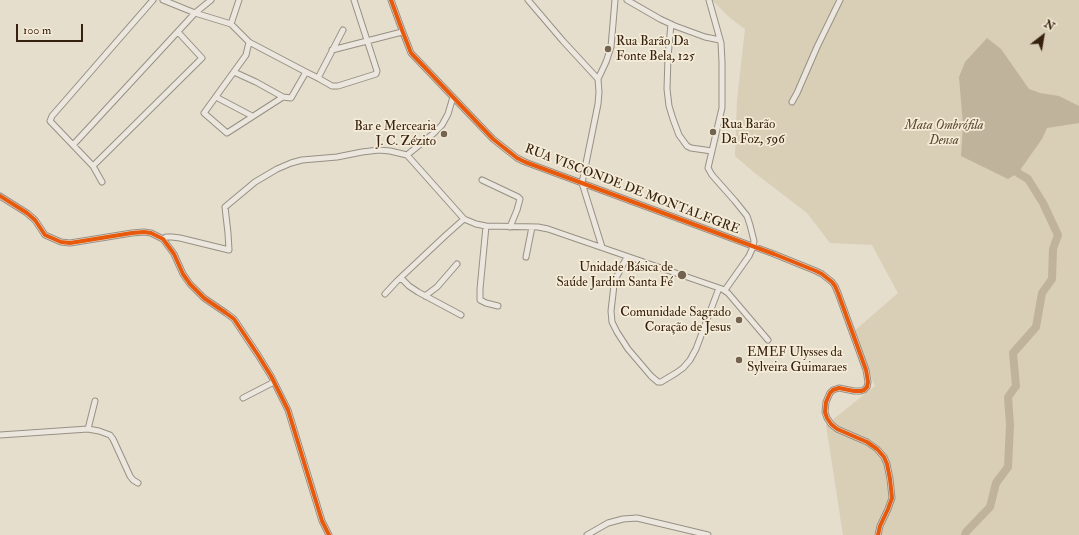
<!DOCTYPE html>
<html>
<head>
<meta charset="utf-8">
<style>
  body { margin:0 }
  #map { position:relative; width:1079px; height:535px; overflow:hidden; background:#e5decd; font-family:"IM FELL Double Pica",serif }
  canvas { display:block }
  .north { position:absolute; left:1023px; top:16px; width:40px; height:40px; -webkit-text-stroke:3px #f5ecd8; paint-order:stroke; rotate:31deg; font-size:11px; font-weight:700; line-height:16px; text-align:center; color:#36210e }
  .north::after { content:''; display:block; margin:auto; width:14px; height:18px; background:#36210e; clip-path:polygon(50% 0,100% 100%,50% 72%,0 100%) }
  .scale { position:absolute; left:16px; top:24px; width:67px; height:18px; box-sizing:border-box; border:2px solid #36210e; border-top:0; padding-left:5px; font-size:12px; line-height:14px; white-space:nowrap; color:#36210e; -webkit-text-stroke:3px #f5ecd8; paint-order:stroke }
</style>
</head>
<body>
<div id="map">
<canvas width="1079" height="535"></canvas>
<div class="north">N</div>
<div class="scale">100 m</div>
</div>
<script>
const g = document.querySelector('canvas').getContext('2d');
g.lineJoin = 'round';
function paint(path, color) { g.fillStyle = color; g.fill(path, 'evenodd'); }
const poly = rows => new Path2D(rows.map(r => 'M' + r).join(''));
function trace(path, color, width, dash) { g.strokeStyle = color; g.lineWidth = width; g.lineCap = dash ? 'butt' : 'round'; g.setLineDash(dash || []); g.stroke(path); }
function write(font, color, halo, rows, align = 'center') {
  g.font = font + ' "IM FELL Double Pica",serif'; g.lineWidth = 3.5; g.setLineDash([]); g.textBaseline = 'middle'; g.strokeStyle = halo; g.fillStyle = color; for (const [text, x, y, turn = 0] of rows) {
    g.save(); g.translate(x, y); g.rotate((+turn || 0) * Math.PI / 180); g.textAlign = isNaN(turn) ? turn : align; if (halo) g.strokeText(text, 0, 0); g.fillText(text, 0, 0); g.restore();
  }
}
const green = poly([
  [712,0,836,0,798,90,842,0,1079,0,1079,535,843,535,826,425,875,386,852,333,898,293,872,245,830,243,807,213,756,174,735,156,737,100,745,29,730,18]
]);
const water = poly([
  [987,38,1001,49,1029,89,1040,93,1059,96,1079,106,1079,123,1047,128,1042,139,1018,173,1008,179,961,156,963,125,959,77,965,62]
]);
const river = poly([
  [965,535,966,532,990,507,996,483,1008,467,1010,425,1008,397,1016,386,1013,353,1036,327,1042,293,1052,279,1053,249,1058,235,1043,203,1028,179,1018,173]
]);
const minor = poly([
  [163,0,195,13,231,24,249,42],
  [391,0,402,30,411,53,493,139,517,158,525,162,774,254,816,271,822,274,832,282,835,286,838,293,866,370,868,382,867,387,864,390,861,391,854,391,839,388,833,390,830,393,826,402,825,412,827,418,831,424,837,429,867,442,877,449,884,457,887,464,890,479,892,498,888,509,880,526,878,535],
  [528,0,563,41,598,79],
  [627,0,660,19,675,26,705,37,720,40],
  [709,0,721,43,722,62,722,108,708,168,712,175,735,201,747,216,750,225,754,241,753,247,749,256,725,290],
  [231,24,239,0],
  [671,24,668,57,667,89,669,106,673,119,679,135,687,146,691,148,712,151],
  [343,30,318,78,332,86,338,86,376,74,377,71,354,0],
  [332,50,402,32],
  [234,72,256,82,283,97],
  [306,72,291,98,283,97,227,133,204,113,246,55,249,42,306,72,318,78],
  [216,97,252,116],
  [792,102,797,93,817,47,840,0],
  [73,145,195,13,211,0],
  [407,155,464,219,476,224,486,226,538,227,548,229,722,289,728,293,768,340],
  [93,166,202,58,178,32],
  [482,180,518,197,520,199,517,210,510,227],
  [102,182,93,166,50,121,52,116,153,0],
  [0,196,27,213,35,220,45,235,61,242,70,243,132,233,144,232,151,233,163,239,174,254,183,274,190,284,204,298,226,313,234,319,258,355,271,376,288,410,322,521,329,535],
  [486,226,480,289,480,300,486,303,498,306],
  [163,239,166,237,172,237,180,238,229,250,228,233,225,207,255,182,277,169,291,163,302,160,337,157,362,152,379,150,390,151,407,155,434,133,442,125,448,114,453,97],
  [602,247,582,183,598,104,599,92,598,79,606,62,611,47,615,0],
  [526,257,532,227],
  [627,257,617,276,614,285,611,311,612,322,617,332,628,349,651,376,658,382,661,382,676,373,683,368,690,360,696,349,719,288],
  [401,278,409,286,418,292,461,315],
  [385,294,397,281,446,235,464,219],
  [425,296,437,287,457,264],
  [243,398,274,382],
  [88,429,95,401],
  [0,435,88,429,99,431,110,435,113,439,130,476,133,480,138,483],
  [587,535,608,523,623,519,637,518,708,535]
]);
const cycleway = poly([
  [391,0,402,30,411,53,493,139,517,158,525,162,774,254,816,271,822,274,832,282,835,286,838,293,866,370,868,382,867,387,864,390,861,391,854,391,839,388,833,390,830,393,826,402,825,412,827,418,831,424,837,429,867,442,877,449,884,457,887,464,890,479,892,498,888,509,880,526,878,535],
  [0,196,27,213,35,220,45,235,61,242,70,243,132,233,144,232,151,233,163,239,174,254,183,274,190,284,204,298,226,313,234,319,258,355,271,376,288,410,322,521,329,535]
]);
const markers = [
  [608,49,4,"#736351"],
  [713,132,4,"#736351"],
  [444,134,4,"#736351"],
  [682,275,5,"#736351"],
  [739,320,4,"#736351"],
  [739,360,4,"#736351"]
];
const poiNames = [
  ["Rua Barão Da",616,42],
  ["Fonte Bela, 125",616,57],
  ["Rua Barão",721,125],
  ["Da Foz, 596",721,140],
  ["Bar e Mercearia",436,127,"right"],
  ["J. C. Zézito",436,142,"right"],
  ["Unidade Básica de",673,268,"right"],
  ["Saúde Jardim Santa Fé",673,283,"right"],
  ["Comunidade Sagrado",731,313,"right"],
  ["Coração de Jesus",731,328,"right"],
  ["EMEF Ulysses da",747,353],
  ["Sylveira Guimaraes",747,368]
];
const parkNames = [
  ["Mata Ombrófila",944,126],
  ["Densa",944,141]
];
const streetNames = [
  ["RUA VISCONDE DE MONTALEGRE",632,190,21]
];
paint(green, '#d9ceb6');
paint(water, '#c0b39b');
trace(river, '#c0b39b', 8);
trace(minor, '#979084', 7);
trace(minor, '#ebe6de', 5);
trace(cycleway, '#e8590c', 4);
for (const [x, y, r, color] of markers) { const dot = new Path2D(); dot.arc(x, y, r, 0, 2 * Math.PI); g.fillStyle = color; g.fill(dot); trace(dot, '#f5ecd8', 1.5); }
write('13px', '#36210e', '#f5ecd8', poiNames, 'left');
write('italic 13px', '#5c4934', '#f5ecd8', parkNames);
write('13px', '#36210e', '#f5ecd8', streetNames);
</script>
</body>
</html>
